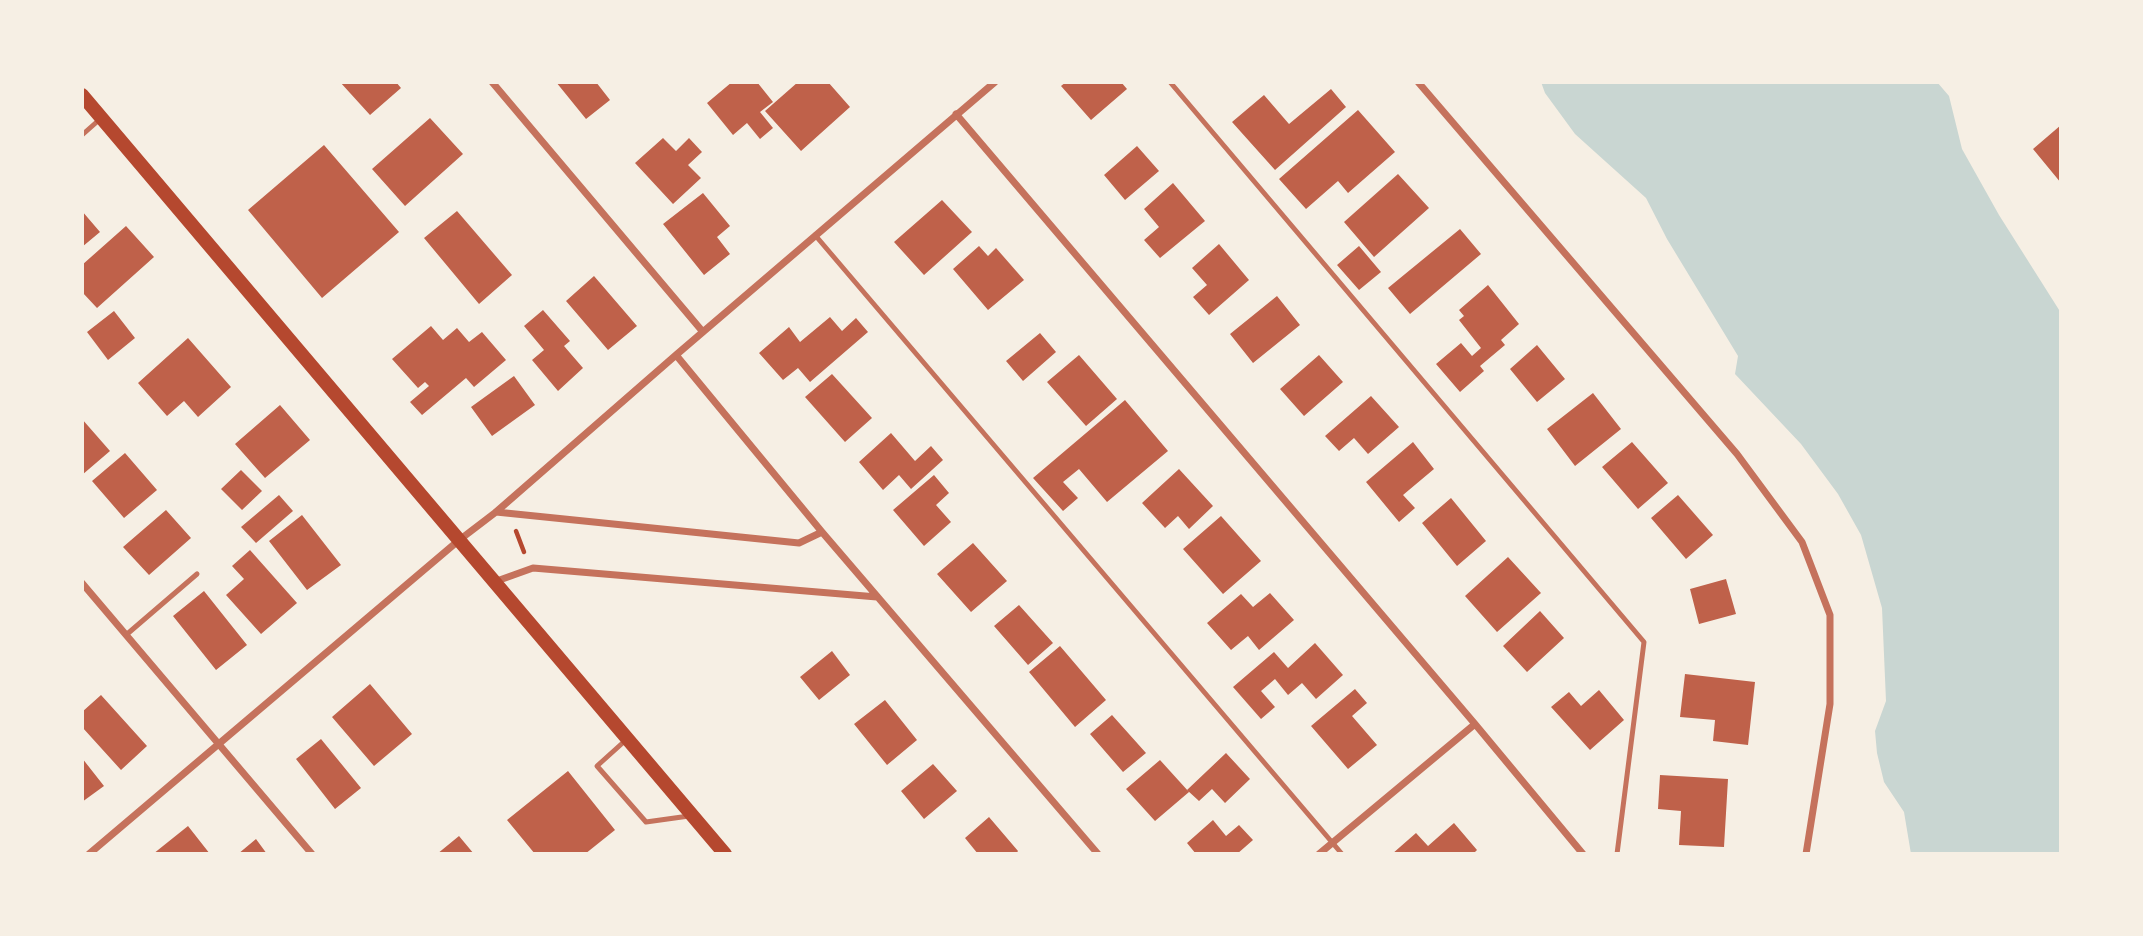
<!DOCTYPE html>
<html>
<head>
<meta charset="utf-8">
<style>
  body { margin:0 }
  #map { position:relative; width:2143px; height:936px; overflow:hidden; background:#f6efe4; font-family:Lato,sans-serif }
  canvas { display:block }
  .frame { position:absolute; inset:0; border:84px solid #f6efe4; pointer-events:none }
</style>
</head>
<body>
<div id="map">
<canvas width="2143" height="936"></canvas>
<div class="frame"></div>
</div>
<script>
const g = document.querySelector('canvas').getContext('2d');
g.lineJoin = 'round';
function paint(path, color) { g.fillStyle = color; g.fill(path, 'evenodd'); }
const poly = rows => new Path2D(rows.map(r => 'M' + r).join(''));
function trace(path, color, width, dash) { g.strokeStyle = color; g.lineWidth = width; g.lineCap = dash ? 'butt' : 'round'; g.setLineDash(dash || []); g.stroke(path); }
const water = poly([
  [1541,82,1937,82,1949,96,1962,149,1999,215,2061,313,2061,854,1911,854,1904,812,1884,782,1877,753,1875,731,1886,701,1882,608,1861,535,1838,494,1801,444,1735,374,1738,356,1667,239,1646,198,1575,134,1545,93]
]);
const building = poly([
  [340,82,396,82,401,88,370,115],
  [556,82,596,82,610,100,586,119],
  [732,82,757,82,773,102,760,112,773,128,760,139,747,123,733,135,707,103],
  [798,82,828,82,850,107,801,151,765,111],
  [1066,82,1121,82,1127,89,1091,120,1061,86],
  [1331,89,1346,107,1275,170,1232,122,1264,95,1289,124],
  [1358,110,1395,152,1348,193,1338,181,1306,209,1279,179],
  [430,118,463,154,405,206,372,169],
  [2061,125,2061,183,2033,149],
  [663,138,676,151,689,138,702,152,688,165,701,178,673,204,635,163],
  [324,145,399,232,322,298,248,210],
  [1137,146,1159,171,1125,200,1104,175],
  [1398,174,1429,208,1374,257,1344,222],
  [1173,183,1205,221,1160,258,1144,240,1159,227,1144,209],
  [703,193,730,226,717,237,730,254,704,275,663,224],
  [942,200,972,232,924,275,894,242],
  [82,211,100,232,82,247],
  [457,211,512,275,479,304,424,238],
  [126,226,154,257,97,308,82,292,82,265],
  [1460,229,1481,254,1410,314,1388,288],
  [1219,244,1249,280,1209,315,1193,297,1207,285,1192,268],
  [979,246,988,256,996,248,1024,280,988,310,953,269],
  [1359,246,1381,272,1359,290,1337,265],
  [594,276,637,326,608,350,566,301],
  [1488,285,1519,324,1501,340,1505,345,1480,366,1484,371,1460,392,1436,364,1461,343,1472,356,1481,348,1459,320,1464,316,1459,310],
  [1277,296,1300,325,1253,363,1230,334],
  [543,310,570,341,564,346,583,368,558,391,532,360,544,350,524,326],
  [114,311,135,338,108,360,87,332],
  [830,317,842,331,856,318,868,332,810,382,798,368,783,380,759,353,789,327,800,342],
  [431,326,443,340,457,328,469,342,482,332,506,360,474,387,466,378,422,415,410,402,429,386,425,382,418,388,392,359],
  [1040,333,1056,352,1023,381,1006,361],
  [188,338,231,387,198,417,184,401,167,416,138,383],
  [1537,345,1565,379,1537,402,1510,369],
  [1079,355,1117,399,1086,426,1047,382],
  [1319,355,1343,382,1304,416,1280,389],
  [832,374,872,418,845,442,805,397],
  [514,376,535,405,492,436,471,407],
  [1593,393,1621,429,1575,466,1547,429],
  [1371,396,1399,427,1368,454,1354,438,1339,451,1325,436],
  [1125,400,1168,451,1107,502,1079,469,1063,482,1078,498,1063,511,1033,478],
  [280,405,310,440,265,478,235,444],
  [82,419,110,451,82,475],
  [891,433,915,461,931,446,943,460,911,489,899,475,883,490,859,462],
  [1413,442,1434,469,1403,495,1415,508,1399,522,1366,482],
  [1632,442,1668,483,1638,509,1602,467],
  [125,453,157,490,124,518,92,481],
  [1179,469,1213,506,1189,529,1178,516,1165,528,1142,503],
  [241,470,262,491,242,510,221,489],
  [934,475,949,493,936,505,951,522,924,546,893,510],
  [279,495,293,511,256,543,241,527],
  [1678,495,1713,535,1686,559,1651,518],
  [1451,498,1486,541,1457,566,1422,523],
  [166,510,191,538,149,575,123,547],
  [302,515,341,565,307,590,269,541],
  [1221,516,1261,561,1223,594,1183,549],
  [973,543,1007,581,971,612,937,574],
  [250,550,297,603,261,634,226,595,244,579,232,566],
  [1508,557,1541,593,1497,632,1465,596],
  [1726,579,1736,614,1699,624,1690,589],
  [204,591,247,645,216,670,173,616],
  [1270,593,1294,620,1259,650,1248,636,1231,650,1207,623,1241,594,1253,607],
  [1019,605,1053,643,1028,665,994,626],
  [1540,611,1564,638,1527,672,1503,646],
  [1315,643,1343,675,1316,699,1302,683,1288,695,1275,679,1261,691,1275,707,1261,719,1233,687,1274,652,1288,668],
  [1060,646,1106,700,1075,727,1029,672],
  [832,651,850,675,819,700,800,677],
  [1685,674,1755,682,1748,745,1713,741,1715,720,1680,717],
  [370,684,412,734,374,766,332,717],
  [1355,689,1367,703,1352,716,1377,745,1348,769,1311,726],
  [1599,690,1624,720,1590,750,1551,707,1569,692,1581,706],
  [101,695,147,746,121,770,82,727,82,712],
  [885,700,917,740,887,765,854,724],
  [1112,715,1146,753,1123,772,1090,734],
  [321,739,361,788,335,809,296,759],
  [1226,753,1250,779,1225,803,1212,789,1199,801,1187,790],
  [82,758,104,786,82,802],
  [1160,760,1189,792,1155,821,1126,789],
  [933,764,957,791,924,819,901,791],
  [568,771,615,830,585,854,535,854,507,820],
  [1660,775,1728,779,1724,847,1679,845,1681,811,1658,809],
  [989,817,1018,851,1016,854,978,854,965,838],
  [1213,820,1226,836,1239,825,1253,840,1237,854,1196,854,1187,843],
  [1454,823,1477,850,1473,854,1392,854,1416,833,1428,846],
  [188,826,210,854,153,854],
  [459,836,474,854,437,854],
  [256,839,267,854,238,854]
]);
const path = poly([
  [516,531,524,552]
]);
const service = poly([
  [1170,82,1644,642,1617,854],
  [82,135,99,120],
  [815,235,1342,854],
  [126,635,197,574],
  [627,739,597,766,646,822,689,816]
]);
const minor = poly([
  [492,82,703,332],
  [1418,82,1737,454,1802,542,1830,615,1830,704,1806,854],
  [956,114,1475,724,1583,854],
  [676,355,822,532,1098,854],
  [496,512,799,543,822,532],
  [494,582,533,568,877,597],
  [82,583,312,854],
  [89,854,458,541,496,512,676,355,995,82],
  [1319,854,1475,724]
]);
const secondary = poly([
  [82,95,725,854]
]);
paint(water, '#c9d6d2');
paint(building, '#bf614a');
trace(path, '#b5482f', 4.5);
trace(service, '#c5725c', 5);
trace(minor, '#c5725c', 7);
trace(secondary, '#b5482f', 14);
</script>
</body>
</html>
